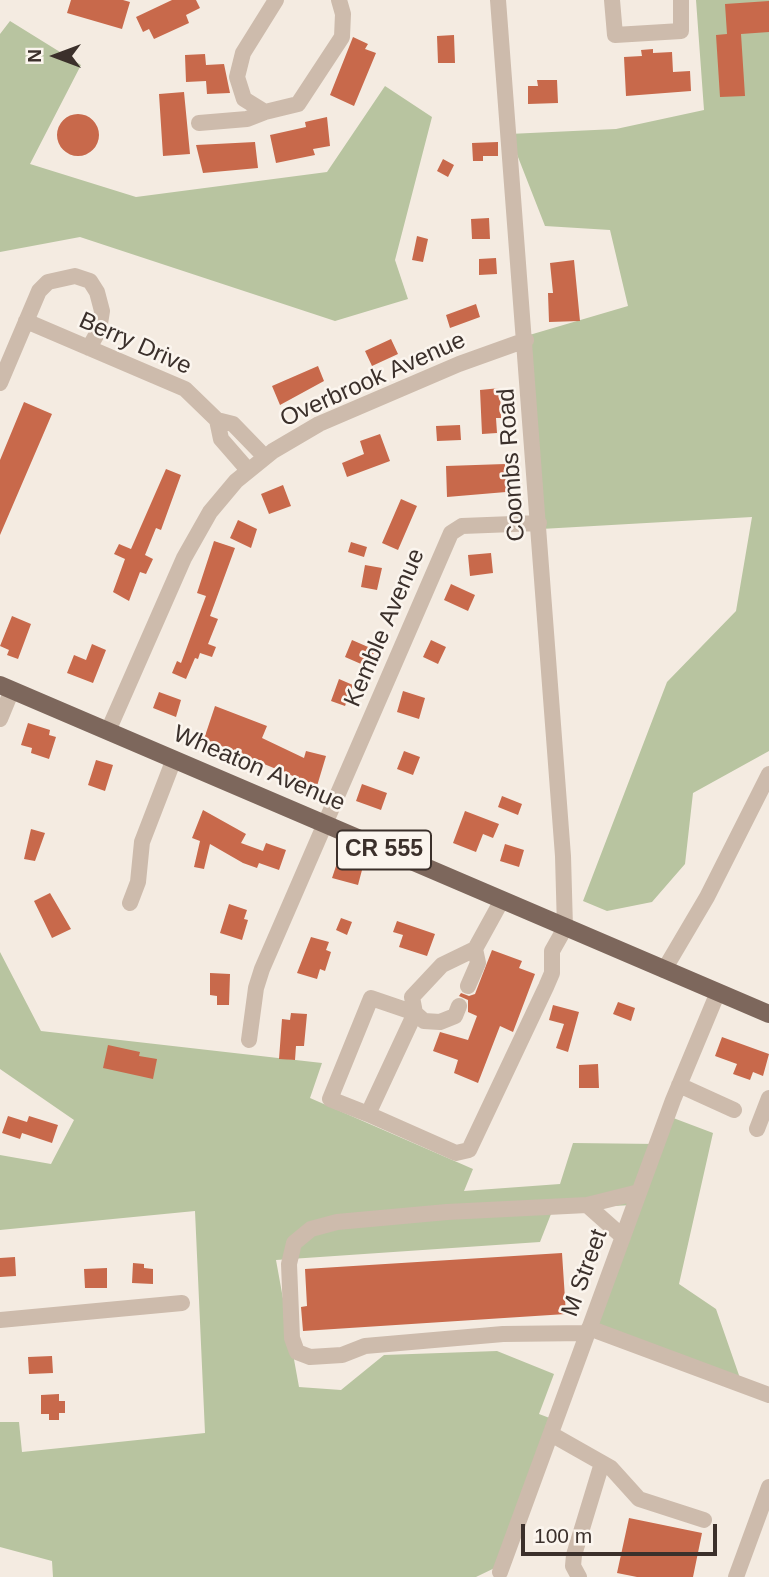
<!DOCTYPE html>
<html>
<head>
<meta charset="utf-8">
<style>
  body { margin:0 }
  #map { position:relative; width:769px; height:1577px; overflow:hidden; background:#f4ebe1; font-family:Helvetica,sans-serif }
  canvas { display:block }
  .north { position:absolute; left:21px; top:21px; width:70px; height:70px; -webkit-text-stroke:5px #fbf5ee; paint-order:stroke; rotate:270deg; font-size:19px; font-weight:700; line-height:28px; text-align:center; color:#3b302b }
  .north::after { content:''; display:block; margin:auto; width:24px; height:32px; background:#3b302b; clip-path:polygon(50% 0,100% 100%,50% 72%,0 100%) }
  .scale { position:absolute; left:521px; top:1524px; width:196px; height:32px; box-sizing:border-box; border:4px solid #3b302b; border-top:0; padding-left:9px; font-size:21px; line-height:24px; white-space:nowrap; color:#3b302b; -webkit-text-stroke:5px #fbf5ee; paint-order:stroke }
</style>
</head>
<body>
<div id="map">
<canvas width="769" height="1577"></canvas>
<div class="north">N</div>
<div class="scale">100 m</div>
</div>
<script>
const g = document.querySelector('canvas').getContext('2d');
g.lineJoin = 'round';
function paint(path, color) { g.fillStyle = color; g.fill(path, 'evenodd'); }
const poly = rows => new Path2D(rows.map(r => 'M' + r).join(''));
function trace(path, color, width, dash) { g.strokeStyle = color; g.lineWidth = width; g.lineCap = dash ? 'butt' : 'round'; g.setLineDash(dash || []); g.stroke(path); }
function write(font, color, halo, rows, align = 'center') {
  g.font = font + ' Helvetica,sans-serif'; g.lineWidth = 5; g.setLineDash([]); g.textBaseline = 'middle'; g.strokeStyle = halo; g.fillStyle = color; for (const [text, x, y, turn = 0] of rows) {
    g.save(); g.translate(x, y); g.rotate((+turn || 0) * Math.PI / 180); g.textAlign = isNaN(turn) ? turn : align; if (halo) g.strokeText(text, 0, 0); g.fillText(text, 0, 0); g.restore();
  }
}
const green = poly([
  [696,0,769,0,769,751,693,793,685,864,652,902,607,911,583,901,667,682,736,611,752,517,541,529,526,336,628,306,610,230,545,226,509,134,616,129,704,110],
  [10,21,81,65,30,164,136,197,327,172,385,86,432,117,395,260,408,299,335,321,80,237,0,252,0,34],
  [0,952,41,1031,322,1063,310,1098,473,1169,464,1191,560,1184,573,1143,657,1144,668,1116,713,1133,679,1284,716,1309,741,1381,591,1321,633,1205,553,1209,540,1242,276,1260,299,1387,341,1390,384,1355,497,1351,554,1374,539,1414,555,1420,505,1563,476,1577,53,1577,52,1561,0,1547,0,1422,19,1422,22,1452,205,1433,195,1211,0,1230,0,1155,51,1164,74,1120,0,1069]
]);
const building = poly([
  [71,0,123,0,130,2,122,29,67,13],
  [172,0,196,0,200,8,186,15,189,23,154,39,149,29,143,32,136,17],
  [769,1,769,32,741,34,745,96,720,97,716,35,727,34,725,4],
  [454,35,455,63,438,63,437,36],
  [353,37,368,44,365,49,376,53,354,106,330,95],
  [653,49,653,53,672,52,673,72,690,71,691,91,626,96,624,57,642,56,641,50],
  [205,54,206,65,224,64,230,93,207,94,206,81,186,82,185,55],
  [537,80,557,80,558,103,528,104,528,86,538,86],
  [184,92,190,154,163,156,159,94],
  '57 135a21 21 0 1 1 42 0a21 21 0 1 1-42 0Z',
  [327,117,330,146,313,149,315,155,276,163,270,135,306,127,305,122],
  [255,142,258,168,203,173,196,145],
  [498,142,498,156,483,156,483,161,473,161,472,143],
  [443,159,454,165,448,177,437,171],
  [489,218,490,239,472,239,471,219],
  [417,236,428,239,423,262,412,260],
  [496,258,497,274,479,275,479,259],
  [574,260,580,321,549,322,548,293,553,293,550,263],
  [476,304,480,317,450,328,446,315],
  [391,339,398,354,372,366,365,351],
  [318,366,324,381,280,405,272,386],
  [500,388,501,418,496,418,497,433,482,434,480,390],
  [24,402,52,414,0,535,0,460],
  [460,425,461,440,437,441,436,426],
  [380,434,390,461,347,477,342,463,364,454,360,441],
  [505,464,506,492,447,497,446,466],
  [166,469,181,475,161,530,156,528,145,555,153,559,146,574,140,572,129,601,113,592,125,559,114,554,119,544,131,549],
  [283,485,291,506,269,514,261,494],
  [401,499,417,506,398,550,382,543],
  [238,520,257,529,251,548,230,538],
  [214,541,235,548,210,616,218,619,208,644,216,647,212,657,200,653,198,659,195,658,186,679,172,673,177,661,181,663,206,596,197,593],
  [351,542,367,547,364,557,348,552],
  [491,553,493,573,470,576,468,555],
  [365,565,382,568,377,590,361,587],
  [451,584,475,595,468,611,444,600],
  [12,616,31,624,18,659,7,655,9,650,0,646],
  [352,640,375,650,368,667,345,657],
  [431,640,446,647,438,664,423,657],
  [92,644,106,650,93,683,67,673,74,655,86,660],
  [339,679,353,685,345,706,331,701],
  [403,691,425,698,419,719,397,712],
  [159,692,181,700,176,717,153,708],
  [215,706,267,726,262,738,304,758,306,751,326,756,317,786,204,739],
  [28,723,50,730,49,735,56,737,49,759,31,753,32,748,21,745],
  [404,751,420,757,413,775,397,769],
  [96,760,113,765,105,791,88,785],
  [362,784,387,793,381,810,356,801],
  [502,796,522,804,518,815,498,807],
  [203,810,246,834,241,843,263,851,266,843,286,850,279,870,259,863,257,868,243,863,210,844,204,869,194,867,200,841,192,838],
  [465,811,499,824,493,838,483,834,476,852,453,843],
  [31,829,45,833,35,861,24,859],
  [505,844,524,850,519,867,500,861],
  [337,863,362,870,358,885,332,878],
  [50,893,71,929,52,938,34,901],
  [229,904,247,910,244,919,248,920,242,940,220,933],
  [341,918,352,922,347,935,336,930],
  [397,921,435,934,427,956,399,947,403,935,393,932],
  [311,937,329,942,326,950,331,952,325,971,320,969,317,979,297,973],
  [492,950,522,961,519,968,535,974,513,1032,500,1026,478,1083,454,1073,458,1060,433,1051,440,1032,468,1040,477,1016,468,1012,468,1000,459,996,461,993,469,996,475,994],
  [210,973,230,974,229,1005,217,1005,217,996,210,995],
  [618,1002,635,1008,631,1021,613,1014],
  [553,1005,579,1012,568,1052,556,1048,564,1024,549,1020],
  [291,1013,307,1014,304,1046,296,1046,295,1060,279,1059,282,1019,290,1020],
  [722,1037,769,1054,763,1076,753,1072,750,1080,733,1074,737,1064,715,1056],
  [108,1045,140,1052,139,1056,157,1059,153,1079,103,1068],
  [598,1064,599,1088,579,1088,579,1065],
  [8,1116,27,1122,29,1116,58,1125,52,1143,22,1133,20,1139,2,1133],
  [562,1253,566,1314,303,1331,301,1307,307,1306,305,1269],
  [15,1257,16,1276,0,1277,0,1258],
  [133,1263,144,1264,144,1268,153,1269,153,1284,132,1283],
  [107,1268,107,1288,85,1288,84,1269],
  [52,1356,53,1373,29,1374,28,1357],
  [59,1394,59,1401,65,1401,65,1413,59,1413,59,1420,49,1420,49,1414,41,1414,41,1395],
  [629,1518,702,1533,693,1577,637,1577,617,1573]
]);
const minor = poly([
  [276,0,243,53,237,77,244,99,265,112,298,104,342,37,343,14,339,0],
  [612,0,615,35,681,31,681,0],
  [199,123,247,119,265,112],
  [26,321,185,389,217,420,233,424,265,457],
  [0,383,39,291,48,282,75,276,90,281,97,292,102,311,99,330,89,348],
  [217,420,221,439,248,470],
  [0,719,12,690],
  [108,731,184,558,210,512,236,481,273,451,319,424,459,364,526,340],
  [130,903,138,882,142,842,174,759],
  [664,970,707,897,769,774],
  [468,986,478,963,475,949],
  [459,1006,455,1016,440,1022,424,1021,415,1013,371,998,330,1099,368,1114,415,1013,412,997,442,965,475,949,502,900],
  [249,1040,256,988,262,969,451,533,462,526,539,523],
  [679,1085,734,1110],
  [368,1114,456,1153,469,1150,546,987,552,973,552,951,565,928,563,856,498,0],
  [757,1129,769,1098],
  [587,1205,447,1212,337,1222,311,1229,294,1243,289,1264,292,1338,297,1352,310,1357,342,1355,365,1346,503,1334,587,1333],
  [623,1237,587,1205,639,1192],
  [0,1320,182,1303],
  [589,1328,769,1395],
  [551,1434,611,1468,639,1499,704,1520],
  [500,1572,673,1100,718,992],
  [579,1577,573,1566,574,1555,602,1463],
  [736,1577,769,1487]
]);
const major = poly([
  [0,685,769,1014]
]);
const shields = [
  [384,850,94]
];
const shieldNames = [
  ["CR 555",384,850]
];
const streetNames = [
  ["Berry Drive",135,344,24],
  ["Overbrook Avenue",373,380,-24],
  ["Coombs Road",512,465,-94],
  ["Kemble Avenue",385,628,-67],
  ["Wheaton Avenue",259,769,23],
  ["M Street",585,1273,-70]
];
paint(green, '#b8c4a0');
paint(building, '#c8694b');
trace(minor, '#cdbbac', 16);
trace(major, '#7d675c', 18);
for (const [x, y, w] of shields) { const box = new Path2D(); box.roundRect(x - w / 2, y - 19.5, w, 39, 5); g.fillStyle = '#fbf5ee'; g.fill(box); trace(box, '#3b302b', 2); }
write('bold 23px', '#3b302b', null, shieldNames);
write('24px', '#3b302b', '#fbf5ee', streetNames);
</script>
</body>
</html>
